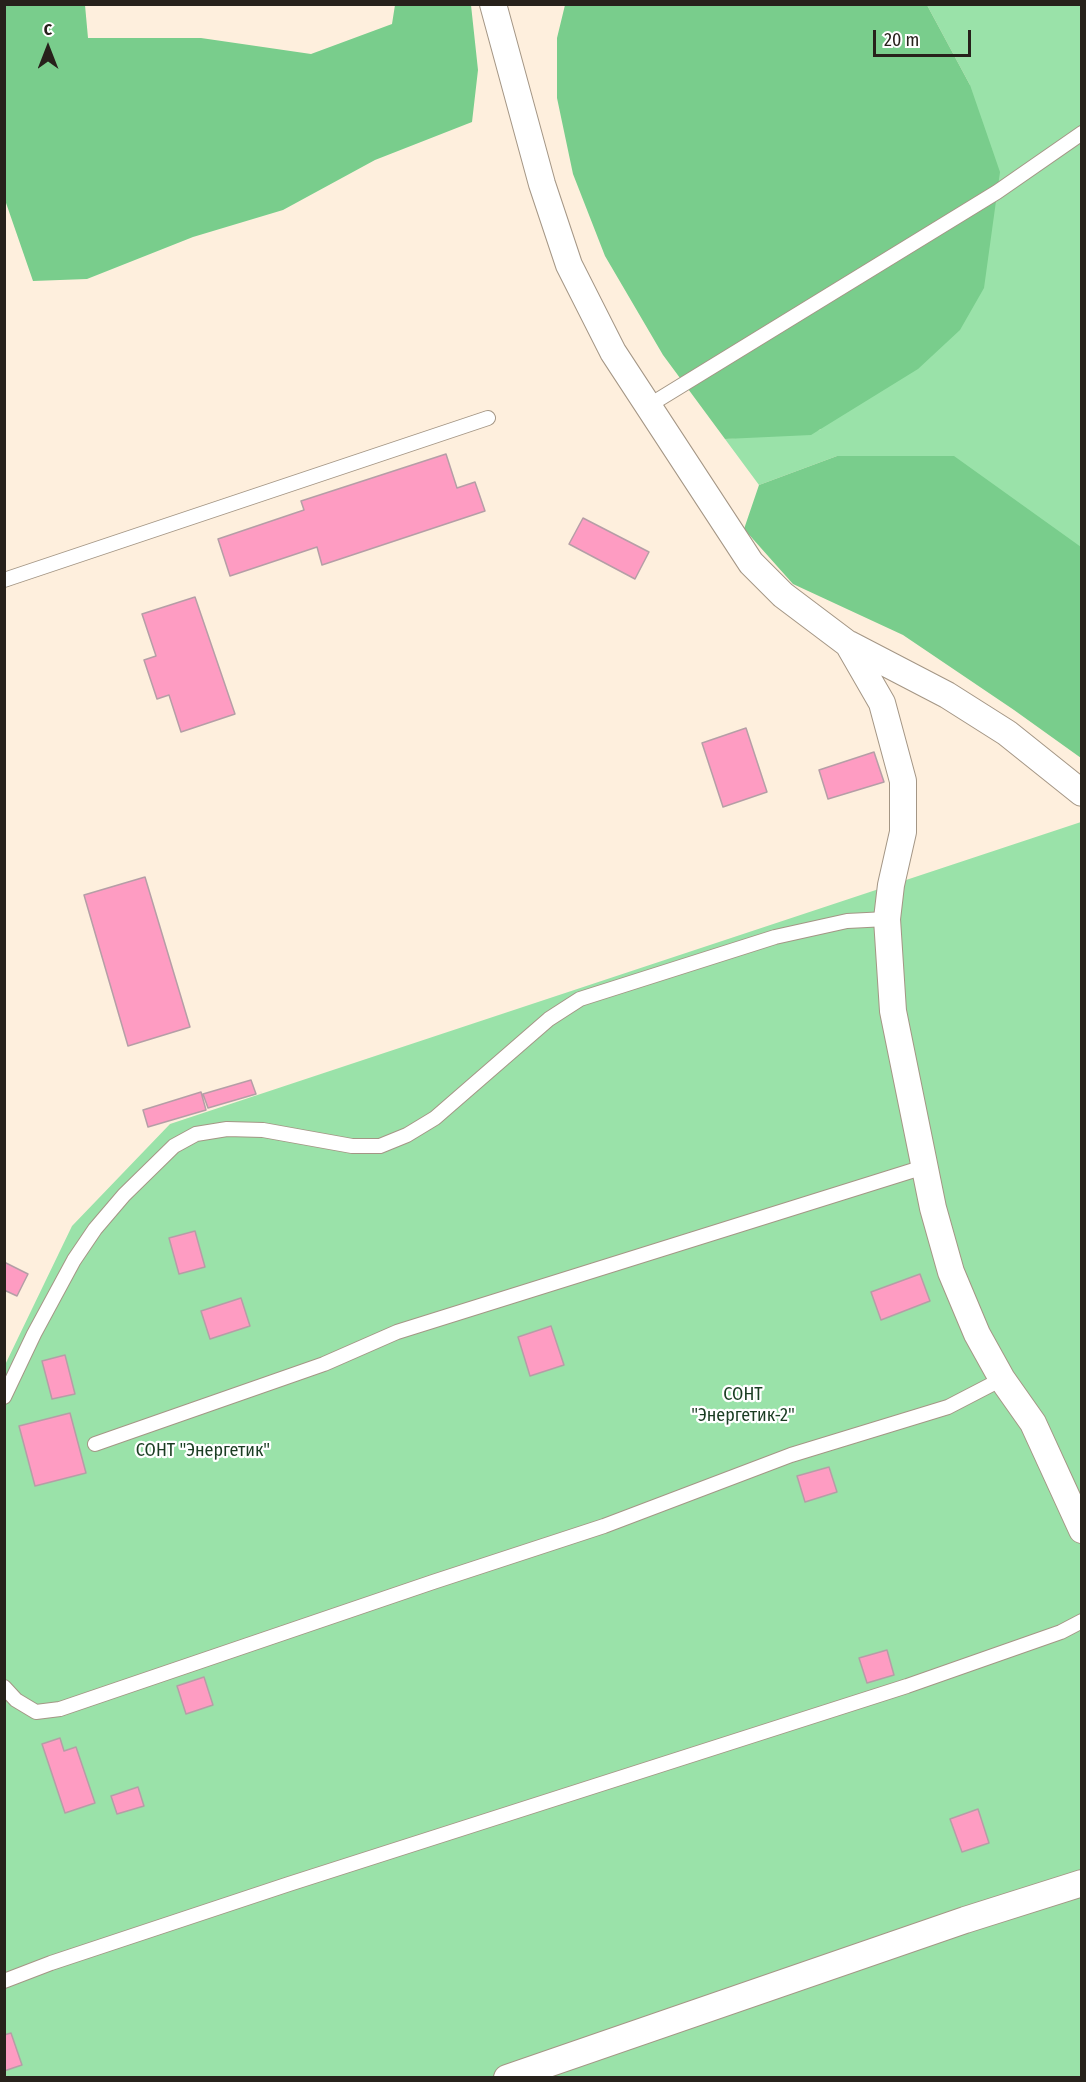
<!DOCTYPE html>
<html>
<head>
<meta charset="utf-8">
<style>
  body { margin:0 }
  #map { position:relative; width:1086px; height:2082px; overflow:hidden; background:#feefdd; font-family:"Fira Sans Condensed",sans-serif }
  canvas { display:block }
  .frame { position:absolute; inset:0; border:6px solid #27211b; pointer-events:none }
  .north { position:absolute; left:18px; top:18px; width:60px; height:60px; -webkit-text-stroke:4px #fff; paint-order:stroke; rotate:0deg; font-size:16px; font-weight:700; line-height:24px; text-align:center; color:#27211b }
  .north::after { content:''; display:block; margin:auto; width:21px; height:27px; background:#27211b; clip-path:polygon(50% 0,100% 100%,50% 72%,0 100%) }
  .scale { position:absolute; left:873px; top:30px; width:98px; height:27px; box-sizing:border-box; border:3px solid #27211b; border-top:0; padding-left:8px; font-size:18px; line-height:21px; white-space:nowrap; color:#27211b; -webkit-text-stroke:4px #fff; paint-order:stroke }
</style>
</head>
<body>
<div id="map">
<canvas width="1086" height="2082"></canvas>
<div class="frame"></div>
<div class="north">С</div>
<div class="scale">20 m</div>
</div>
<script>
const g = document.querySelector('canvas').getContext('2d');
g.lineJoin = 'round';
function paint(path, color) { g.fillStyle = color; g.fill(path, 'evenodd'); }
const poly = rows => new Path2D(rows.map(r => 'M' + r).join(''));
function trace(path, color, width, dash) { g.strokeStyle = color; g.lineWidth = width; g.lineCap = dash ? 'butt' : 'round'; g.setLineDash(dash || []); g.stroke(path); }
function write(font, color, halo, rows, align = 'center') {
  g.font = font + ' "Fira Sans Condensed",sans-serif'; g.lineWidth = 4.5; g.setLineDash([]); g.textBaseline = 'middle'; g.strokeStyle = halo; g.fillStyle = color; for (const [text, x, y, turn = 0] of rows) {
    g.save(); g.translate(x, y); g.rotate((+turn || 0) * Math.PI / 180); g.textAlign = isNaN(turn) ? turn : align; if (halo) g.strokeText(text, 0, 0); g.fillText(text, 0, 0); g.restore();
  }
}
const green = poly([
  [927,5,1081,5,1081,548,837,456,759,485,725,439,820,430,970,85],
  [1081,822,1081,2077,5,2077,4,1367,72,1226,170,1124]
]);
const forest = poly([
  [4,5,85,5,88,38,201,38,311,54,392,24,395,5,471,5,478,70,472,122,375,160,283,210,193,237,87,279,33,281,5,200],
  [565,5,927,5,970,85,1000,172,984,288,960,330,918,369,811,435,725,439,663,355,605,256,573,174,557,98,557,38],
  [837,456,954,456,1081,547,1081,758,1014,710,903,635,793,584,744,529,759,485]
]);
const building = poly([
  [446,454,457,488,475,482,485,511,322,565,317,547,230,576,218,539,304,510,301,501,446,454],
  [583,518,649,552,635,579,569,544,583,518],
  [195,597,235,714,181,732,169,695,157,699,144,660,156,656,142,614,195,597],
  [746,728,767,792,723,807,702,743,746,728],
  [874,752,884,782,828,799,819,770,874,752],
  [145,877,190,1027,128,1046,84,895,145,877],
  [251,1080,256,1094,208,1108,203,1094,251,1080],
  [201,1092,206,1110,148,1127,143,1110,201,1092],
  [195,1231,205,1267,179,1274,169,1238,195,1231],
  [4,1262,28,1274,17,1296,4,1290,4,1262],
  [920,1274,930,1301,881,1320,871,1292,920,1274],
  [241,1298,250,1326,210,1339,201,1311,241,1298],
  [551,1326,564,1365,530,1376,518,1337,551,1326],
  [65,1355,75,1394,52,1399,42,1361,65,1355],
  [70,1413,86,1473,35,1486,19,1426,70,1413],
  [829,1467,837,1492,805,1502,797,1476,829,1467],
  [887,1650,894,1675,867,1683,859,1658,887,1650],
  [204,1677,213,1705,186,1714,177,1686,204,1677],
  [60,1738,64,1751,76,1747,95,1803,65,1813,42,1744,60,1738],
  [138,1787,144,1806,117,1814,111,1796,138,1787],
  [978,1809,989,1843,962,1852,950,1819,978,1809],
  [11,2033,22,2065,4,2071,4,2035,11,2033]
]);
const lane = poly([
  [648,406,997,192,1082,133],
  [4,580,488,418],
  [4,1397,34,1334,74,1260,95,1229,124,1195,174,1146,196,1134,227,1129,263,1130,352,1146,380,1146,407,1135,435,1118,549,1019,580,999,775,937,847,921,887,919],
  [95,1444,324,1364,397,1332,924,1167],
  [4,1687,16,1700,36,1712,60,1709,433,1582,604,1526,791,1455,948,1407,1002,1379],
  [4,1981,51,1963,289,1884,907,1686,1061,1632,1082,1621]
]);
const street = poly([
  [493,4,542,184,569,265,613,352,751,563,783,595,848,644,882,703,903,781,903,832,891,885,887,919,893,1011,933,1208,951,1272,977,1334,1002,1379,1033,1423,1082,1530],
  [849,644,947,695,1007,733,1082,793],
  [507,2078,965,1920,1082,1883]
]);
const parkNames = [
  ["СОНТ",743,1395],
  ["\"Энергетик-2\"",743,1416],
  ["СОНТ \"Энергетик\"",203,1451]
];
paint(green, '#9ae2a9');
paint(forest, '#79cd8c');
paint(building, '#fe9cc2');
trace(building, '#b59ea6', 1.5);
trace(lane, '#a49685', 16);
trace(street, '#a49685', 28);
trace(lane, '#fff', 14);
trace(street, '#fff', 26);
write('18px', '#1a3d22', '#fff', parkNames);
</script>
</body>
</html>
